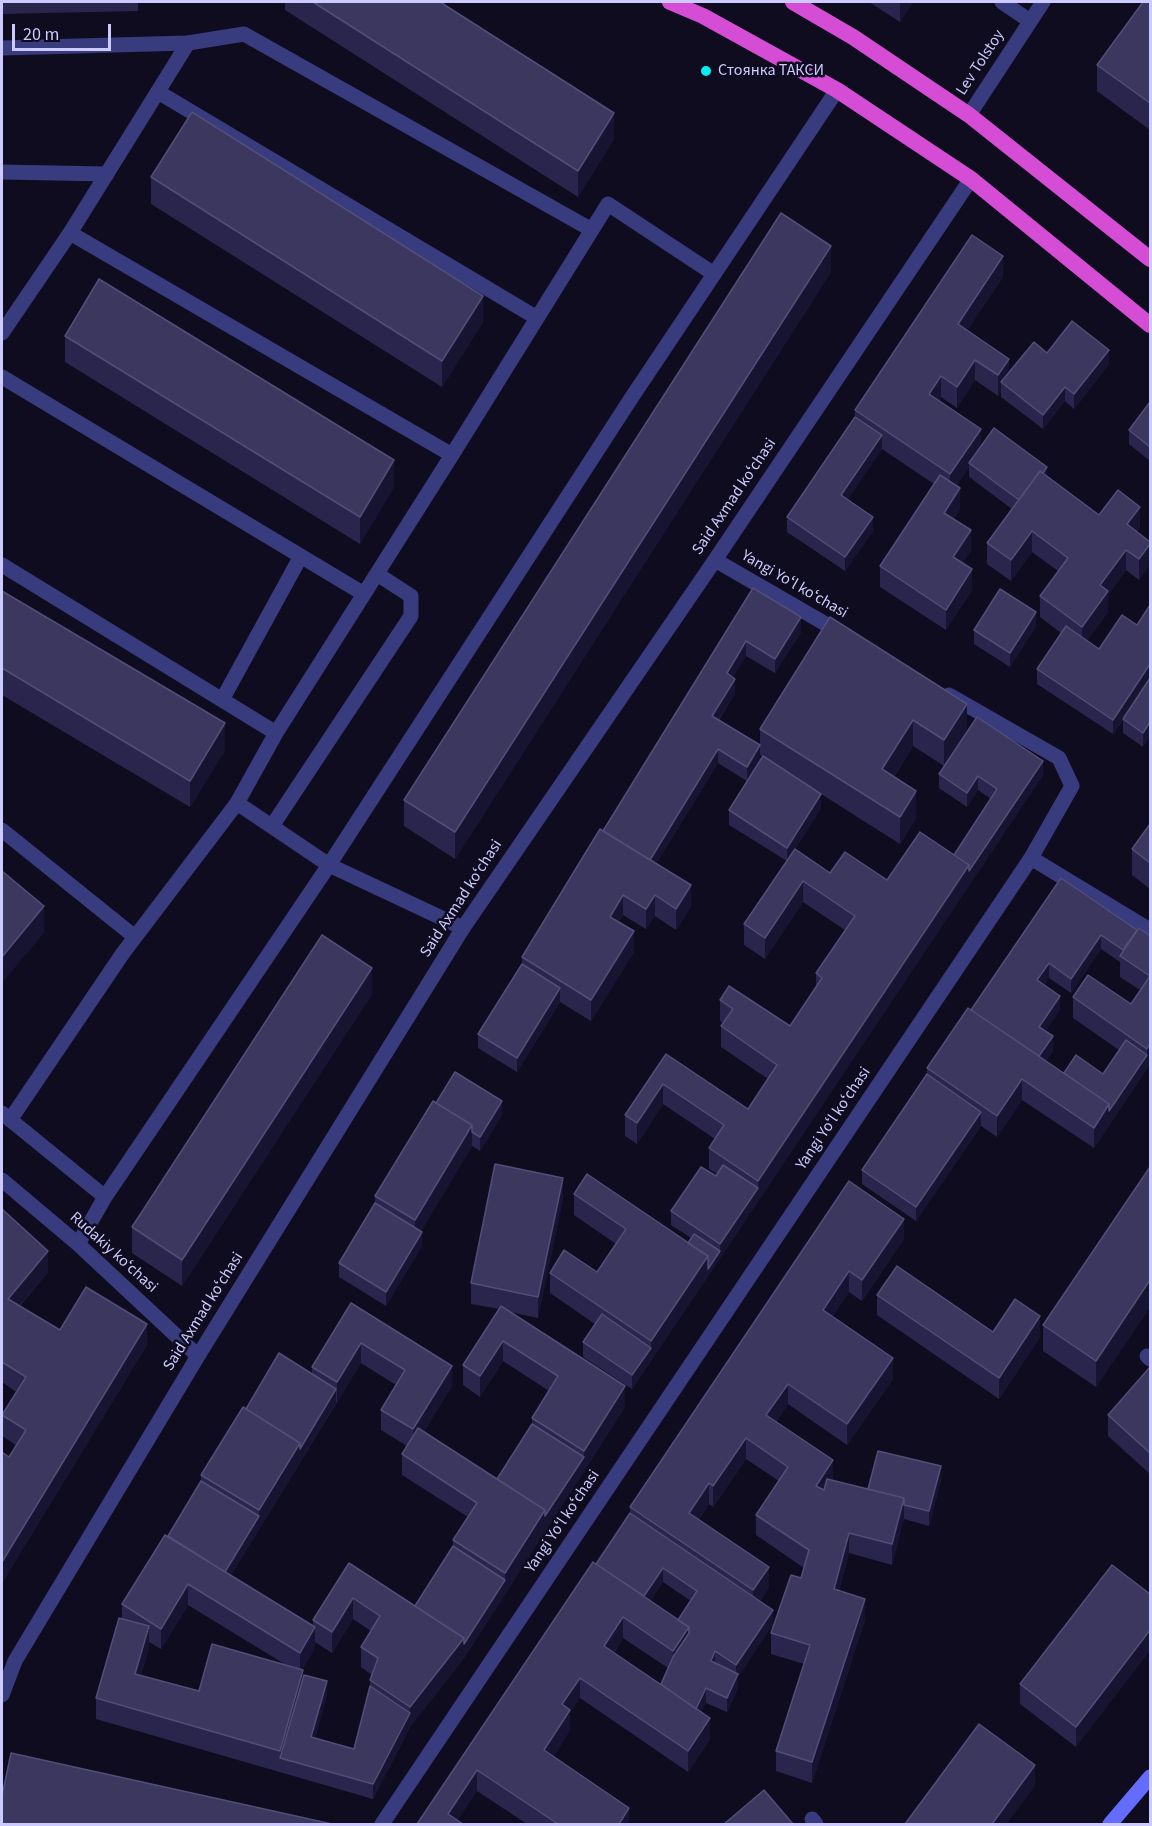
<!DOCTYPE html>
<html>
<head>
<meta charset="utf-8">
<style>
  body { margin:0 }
  #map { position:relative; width:1152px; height:1826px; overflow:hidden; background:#0e0c1e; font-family:"Source Sans 3",sans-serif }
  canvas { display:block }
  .frame { position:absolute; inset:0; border:3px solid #cccafe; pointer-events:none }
  .scale { position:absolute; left:12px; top:24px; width:99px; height:27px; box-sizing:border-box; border:3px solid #cccafe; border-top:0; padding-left:8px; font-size:18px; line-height:21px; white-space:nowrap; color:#cccafe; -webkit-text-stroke:4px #0e0c1e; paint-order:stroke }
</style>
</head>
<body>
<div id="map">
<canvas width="1152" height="1826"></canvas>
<div class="frame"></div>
<div class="scale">20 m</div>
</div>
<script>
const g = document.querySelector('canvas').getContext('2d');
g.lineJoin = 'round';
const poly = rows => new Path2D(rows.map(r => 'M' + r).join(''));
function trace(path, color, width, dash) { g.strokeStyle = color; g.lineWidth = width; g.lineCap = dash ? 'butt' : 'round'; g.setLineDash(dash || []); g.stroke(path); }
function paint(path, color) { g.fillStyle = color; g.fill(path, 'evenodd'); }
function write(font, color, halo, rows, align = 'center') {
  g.font = font + ' "Source Sans 3",sans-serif'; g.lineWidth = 5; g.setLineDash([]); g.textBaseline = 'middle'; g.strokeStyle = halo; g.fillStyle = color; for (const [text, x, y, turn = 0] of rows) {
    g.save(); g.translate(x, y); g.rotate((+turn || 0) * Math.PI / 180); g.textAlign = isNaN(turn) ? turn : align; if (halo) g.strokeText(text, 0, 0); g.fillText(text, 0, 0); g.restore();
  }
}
const service = poly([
  [1002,2,1030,21],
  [2,48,188,43,244,34,592,230],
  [158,92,537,318],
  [2,172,107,174],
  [70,233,452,455],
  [2,377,364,594],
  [2,565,276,733],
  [222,700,301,556],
  [237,803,276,733,452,455,608,204,714,274],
  [272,826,411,616,411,596,377,574],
  [2,830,135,937],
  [1031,858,1150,930],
  [2,1113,105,1197],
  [10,1120,123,953,237,803,329,865,463,928],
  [78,1244,105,1197,329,865],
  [812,1819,816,1824]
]);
const minor = poly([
  [969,115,1043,2],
  [2,333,70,233,188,43],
  [715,560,843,634],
  [329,865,630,400,837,90],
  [2,1180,78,1244,198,1356],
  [1147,1356,1150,1359],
  [2,1695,15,1661,198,1356,463,928,715,560,971,179],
  [382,1824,1031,858,1072,786,1059,758,949,695]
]);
const secondary = poly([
  [1110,1824,1150,1777]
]);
const trunk = poly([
  [670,2,703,16,837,90,971,179,1150,325],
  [793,2,853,37,969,115,1150,259]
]);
const wall = poly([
  [2,2,138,2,138,11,2,14],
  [285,2,440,2,614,139,578,197,285,10],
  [869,2,913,2,900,22],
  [1150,2,1150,130,1097,91,1097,65],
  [151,177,483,322,442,387,151,204],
  [831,272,455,859,404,826,404,800],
  [1003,277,967,330,1009,372,1047,353,1109,364,1074,409,1065,401,1043,429,1001,397,1001,392,998,396,975,380,957,408,941,397,939,401,981,447,1047,476,1099,515,1140,527,1137,532,1150,542,1150,564,1139,580,1126,570,1108,595,1108,612,1087,641,1099,649,1137,625,1150,605,1143,747,1123,733,1123,720,1113,734,1037,684,1037,669,1061,633,1040,617,1040,596,1058,571,1032,552,1011,581,987,564,987,543,1012,509,969,477,969,467,956,486,960,509,954,519,971,551,962,563,972,590,946,630,880,587,880,566,934,484,882,449,847,500,873,531,845,571,787,532,787,517,855,417,855,410],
  [65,336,394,487,360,544,65,362],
  [1150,402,1150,461,1129,444,1129,430],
  [753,588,801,632,775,673,746,656,733,677,735,693,719,720,760,760,747,781,718,763,656,864,691,906,676,930,655,916,646,929,623,915,619,922,634,952,591,1021,560,1002,517,1072,478,1048,478,1034,522,964,522,957,603,831],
  [2,591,225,750,190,807,2,695],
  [830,617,967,730,944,766,913,746,894,777,916,818,900,844,821,794,821,808,795,849,830,873,887,880,954,855,991,799,978,790,967,807,939,788,939,774,1043,775,632,1389,583,1357,583,1342,595,1324,550,1293,550,1273,597,1272,616,1244,574,1215,574,1194,688,1243,691,1238,671,1225,671,1211,717,1174,709,1169,709,1148,715,1139,663,1104,637,1144,625,1136,625,1115,666,1054,748,1109,768,1079,721,1047,721,1026,723,1023,720,1021,720,1000,790,1026,816,987,816,973,845,930,803,902,765,959,744,945,744,924,787,861,729,825,729,810,763,757,760,755,760,729],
  [1036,626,1010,667,974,644,974,630],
  [1150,824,1150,889,1132,875,1132,849],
  [1061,878,1137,930,1150,936,1150,1064,1094,1148,1022,1100,997,1137,981,1126,916,1221,862,1184,862,1170,927,1074,927,1068,971,1010],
  [1101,949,1120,962,1120,977,1140,990,1131,1004,1073,997,1073,1018,1119,1050,1103,1074,1064,1073,1046,1061,1053,1051,1045,1031,1060,1010,1044,985,1049,978,1071,993],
  [372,994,182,1286,132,1253,132,1227],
  [436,1103,502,1115,480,1151,472,1146,421,1231,422,1246,386,1306,339,1277,339,1263,375,1203,375,1196],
  [1150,1167,1150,1307,1096,1387,1043,1351,1043,1325],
  [849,1181,904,1239,862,1301,849,1292,832,1317,893,1379,847,1445,788,1404,776,1422,833,1480,868,1489,941,1480,929,1526,904,1519,892,1565,849,1553,839,1591,865,1620,812,1783,776,1771,776,1751,804,1664,771,1654,771,1633,801,1578,804,1568,756,1535,756,1515,779,1481,746,1459,713,1507,709,1504,699,1519,769,1587,760,1601,773,1624,738,1677,738,1688,727,1712,706,1703,701,1712,710,1739,688,1772,580,1698,570,1712,570,1730,553,1757,629,1824,527,1824,477,1791,457,1820,417,1824,596,1564,630,1513,630,1507],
  [663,1582,691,1601,678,1620,650,1601],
  [623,1638,668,1668,661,1684,614,1653],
  [563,1199,538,1318,510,1312,625,1407,464,1658,410,1727,373,1799,96,1719,96,1698,122,1618,122,1604,168,1536,201,1481,201,1475,246,1409,312,1373,312,1367,351,1303,452,1386,424,1431,497,1479,532,1424,532,1418,549,1391,503,1361,480,1397,463,1385,463,1365,499,1309,471,1304,471,1283],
  [361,1363,396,1385,381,1410,381,1430,407,1446,402,1454,402,1475,468,1517,453,1540,453,1546,415,1606,349,1563,313,1620,313,1626,231,1575],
  [188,1605,286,1665,199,1691,141,1675,149,1647,149,1642,161,1649],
  [353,1619,371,1631,361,1647,361,1667,372,1675,370,1680,370,1686,354,1749,315,1738,327,1695,303,1677,302,1670,315,1648,315,1642,332,1653],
  [2,1209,48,1272,20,1306,60,1330,147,1345,2,1583,2,1452,9,1457,16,1445,2,1436,2,1415,16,1392,2,1382],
  [877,1295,993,1332,1040,1337,999,1399,877,1315],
  [1150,1367,1150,1474,1108,1436,1108,1415],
  [1150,1594,1076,1747,1020,1704,1020,1684]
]);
const shadedWall = poly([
  [900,2,913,2,900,22],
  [614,113,614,139,578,197,578,171],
  [831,246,831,272,455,859,455,832],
  [1003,256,1003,277,958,345,958,324],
  [483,296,483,322,442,387,442,361],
  [1109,350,1109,364,1074,409,1074,394],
  [1009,359,1009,380,1001,382,1001,392,998,396,998,375],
  [975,360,975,380,957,408,957,387],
  [941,376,941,397,929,415,929,394],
  [1065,387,1065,401,1043,429,1043,415],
  [981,429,981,450,969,463,969,467,950,495,950,474],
  [882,435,882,449,841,510,841,495],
  [394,460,394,487,360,544,360,517],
  [1047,467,1047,482,1022,502],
  [960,488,960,509,944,534,944,513],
  [1140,507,1140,527,1127,545,1127,524],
  [873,517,873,531,845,571,845,557],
  [971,530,971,551,953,578,953,557],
  [1032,531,1032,552,1011,581,1011,560],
  [1150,544,1150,564,1139,580,1139,559],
  [1126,550,1126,570,1108,595,1108,612,1082,648,1082,627,1100,585],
  [972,569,972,590,946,630,946,610],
  [1036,612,1036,626,1010,667,1010,653],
  [801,617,801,632,775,673,775,659],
  [746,641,746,656,727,688,727,673],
  [1150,664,1150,678,1113,734,1113,720],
  [735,679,735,693,712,730,712,716],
  [967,704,967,730,944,766,944,740],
  [913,720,913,746,882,795,882,769],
  [1150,722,1150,737,1143,747,1143,733],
  [225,723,225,750,190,807,190,781],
  [760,745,760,760,747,781,747,767],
  [718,749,718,763,647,879,647,864],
  [1043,761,1043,775,969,886,969,871],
  [978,776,978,790,967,807,967,793],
  [916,791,916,818,900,844,900,817],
  [821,794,821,808,787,862,787,848],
  [969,865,969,886,708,1277,708,1269,720,1251,720,1244,758,1188,758,1181],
  [803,881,803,902,765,959,765,938],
  [691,885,691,906,676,930,676,909],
  [623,895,623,915,610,937,610,917],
  [655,895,655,916,646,929,646,909],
  [44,906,44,933,2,983,2,957],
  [634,931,634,952,591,1021,591,1000],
  [1101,935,1101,949,1071,993,1071,979],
  [1049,963,1049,978,1037,994,1037,980],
  [372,968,372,994,182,1286,182,1260],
  [560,988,560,1002,517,1072,517,1058],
  [1060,996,1060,1010,1039,1041,1039,1027],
  [1053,1036,1053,1051,1036,1075,1036,1061],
  [1150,1043,1150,1064,1094,1148,1094,1128,1109,1104,1147,1055,1147,1049],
  [1022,1079,1022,1100,997,1137,997,1116],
  [663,1084,663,1104,637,1144,637,1123],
  [502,1101,502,1115,480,1151,480,1137],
  [981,1112,981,1126,916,1221,916,1207],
  [472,1125,472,1146,415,1241,415,1220],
  [563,1178,563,1199,538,1318,538,1297],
  [904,1219,904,1239,862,1301,862,1280],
  [422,1232,422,1246,386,1306,386,1292],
  [48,1251,48,1272,8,1319,8,1299],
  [708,1256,708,1277,632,1389,632,1375,651,1348,651,1341],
  [849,1271,849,1292,823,1331,823,1310],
  [1150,1280,1150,1307,1096,1387,1096,1361],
  [1040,1316,1040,1337,999,1399,999,1378],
  [147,1324,147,1345,2,1583,2,1562],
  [503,1341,503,1361,480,1397,480,1376],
  [361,1343,361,1363,337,1403,337,1382],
  [893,1358,893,1379,847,1445,847,1424],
  [452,1366,452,1386,413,1450,413,1429],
  [788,1384,788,1404,766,1436,766,1415],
  [625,1386,625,1407,464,1658,410,1727,373,1799,373,1784,410,1713,410,1707,505,1580,505,1573,545,1510,584,1457,584,1451],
  [336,1389,336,1403,222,1590,222,1576,259,1516,259,1510,300,1443],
  [746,1438,746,1459,713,1507,713,1486],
  [833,1460,833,1481,816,1506,816,1486],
  [941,1466,941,1480,929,1526,929,1511],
  [709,1483,709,1504,689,1533,689,1513],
  [904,1498,904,1519,892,1565,892,1544],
  [849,1533,849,1553,834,1610,834,1589],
  [769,1567,769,1587,753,1611,753,1590],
  [663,1568,663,1582,640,1615,640,1601],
  [188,1584,188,1605,161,1649,161,1629],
  [353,1598,353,1619,332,1653,332,1632],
  [865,1599,865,1620,812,1783,812,1762],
  [773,1610,773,1624,738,1677,738,1688,727,1712,727,1698,736,1678,736,1665],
  [623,1617,623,1638,604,1667,604,1646],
  [149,1626,149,1647,135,1694,135,1674],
  [315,1627,315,1648,300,1674,300,1653],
  [689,1627,689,1648,673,1672,673,1651],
  [1150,1630,1150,1651,1076,1747,1076,1727],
  [715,1651,715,1666,711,1661],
  [303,1670,303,1691,280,1758,280,1751],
  [580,1678,580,1698,570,1712,570,1730,544,1771,544,1750,562,1704],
  [327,1681,327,1695,311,1752,311,1737],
  [706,1688,706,1703,694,1728,694,1714],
  [710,1718,710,1739,688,1772,688,1751],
  [1035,1765,1035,1786,1007,1824,992,1824],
  [477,1770,477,1791,455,1824,448,1814],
  [629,1808,629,1824,619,1824]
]);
const building = poly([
  [313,2,440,2,614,113,578,171,313,2],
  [1143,2,1150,2,1150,103,1097,65,1143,2],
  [192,112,483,296,442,361,151,177,192,112],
  [781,213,831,246,455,832,404,800,781,213],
  [972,235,1003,256,958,324,1009,359,998,375,975,360,957,387,941,376,929,394,981,429,950,474,855,410,972,235],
  [99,279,394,460,360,517,65,336,99,279],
  [1072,321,1109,350,1074,394,1065,387,1043,415,1001,382,1034,342,1047,353,1072,321],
  [1150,402,1150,447,1129,430,1150,402],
  [855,417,882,435,841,495,873,517,845,557,787,517,855,417],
  [994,428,1047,467,1043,473,1040,471,1019,500,969,463,994,428],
  [1040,471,1099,515,1118,490,1140,507,1127,524,1150,542,1150,544,1139,559,1126,550,1100,585,1108,591,1082,627,1040,596,1068,558,1032,531,1011,560,987,543,1040,471],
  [940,475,960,488,944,513,971,530,953,557,972,569,946,610,880,566,940,475],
  [753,588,801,617,775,659,746,641,727,673,735,679,712,716,760,745,747,767,718,749,650,860,603,831,753,588],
  [1000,589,1036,612,1010,653,974,630,1000,589],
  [2,591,225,723,190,781,2,668,2,591],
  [1150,605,1150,664,1113,720,1037,669,1066,626,1099,649,1122,615,1137,625,1150,605],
  [830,617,967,704,944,740,913,720,882,769,916,791,900,817,760,729,830,617],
  [1150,678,1150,722,1143,733,1123,719,1150,678],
  [977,717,1043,761,969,871,969,865,954,855,997,789,978,776,967,793,939,774,977,717],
  [763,756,821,794,787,848,729,810,763,756],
  [1150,824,1150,863,1132,849,1150,824],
  [600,829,691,885,676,909,655,895,646,909,623,895,610,917,634,931,591,1000,522,957,600,829],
  [920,832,969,865,758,1181,709,1148,724,1125,663,1084,637,1123,625,1115,666,1054,748,1109,777,1065,721,1026,733,1009,720,1000,729,986,790,1026,822,978,816,973,855,916,803,881,765,938,744,924,795,849,830,873,845,852,887,880,920,832],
  [2,871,44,906,2,957,2,871],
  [1061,878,1137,930,1123,950,1101,935,1071,979,1049,963,1037,980,1060,996,1039,1027,1053,1036,1039,1056,971,1010,1061,878],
  [1139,928,1150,936,1150,1043,1147,1049,1073,997,1088,975,1131,1004,1150,976,1120,956,1139,928],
  [322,935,372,968,182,1260,132,1227,322,935],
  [522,964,560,988,517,1058,478,1034,522,964],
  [968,1008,1109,1104,1094,1128,1022,1079,997,1116,927,1068,968,1008],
  [1126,1040,1147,1055,1109,1111,1109,1104,1064,1073,1076,1055,1103,1074,1126,1040],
  [455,1072,502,1101,480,1137,472,1132,472,1125,436,1103,455,1072],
  [927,1074,981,1112,916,1207,862,1170,927,1074],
  [433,1101,472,1125,415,1220,375,1196,433,1101],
  [495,1164,563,1178,538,1297,471,1283,495,1164],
  [723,1165,758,1188,720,1244,671,1211,701,1167,716,1176,723,1165],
  [1150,1167,1150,1280,1096,1361,1043,1325,1150,1167],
  [587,1174,708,1256,651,1341,550,1273,564,1250,597,1272,626,1229,574,1194,587,1174],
  [849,1181,904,1219,862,1280,849,1271,823,1310,893,1358,847,1424,788,1384,766,1415,833,1460,816,1486,824,1490,827,1479,904,1498,892,1544,849,1533,834,1589,865,1599,812,1762,776,1751,810,1645,771,1633,791,1575,801,1578,809,1550,756,1515,788,1467,746,1438,713,1486,709,1483,689,1513,769,1567,753,1590,630,1507,849,1181],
  [375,1203,422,1232,386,1292,339,1263,375,1203],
  [2,1209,48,1251,8,1299,60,1330,86,1287,147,1324,2,1562,2,1452,9,1457,26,1430,2,1415,26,1377,2,1362,2,1209],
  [694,1234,720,1251,708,1269,708,1256,688,1243,694,1234],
  [897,1266,993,1332,1015,1299,1040,1316,999,1378,877,1295,897,1266],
  [351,1303,452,1366,413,1429,381,1410,405,1370,361,1343,337,1382,312,1367,351,1303],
  [501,1306,625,1386,584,1451,532,1418,558,1376,503,1341,480,1376,463,1365,501,1306],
  [602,1314,651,1348,632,1375,583,1342,602,1314],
  [279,1353,336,1389,300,1449,300,1443,246,1409,279,1353],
  [1150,1367,1150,1453,1108,1415,1150,1367],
  [243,1407,300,1443,259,1510,201,1475,243,1407],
  [532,1424,584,1457,545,1516,545,1510,497,1479,532,1424],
  [418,1428,545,1510,505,1573,453,1540,477,1503,402,1454,418,1428],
  [878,1451,941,1466,929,1511,904,1505,904,1498,868,1489,878,1451],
  [201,1481,259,1516,225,1572,168,1536,201,1481],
  [630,1513,773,1610,736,1665,715,1651,711,1661,738,1674,727,1698,706,1688,696,1709,661,1684,673,1657,689,1633,689,1627,678,1620,697,1591,663,1568,644,1596,596,1564,630,1513],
  [165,1535,315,1627,300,1653,188,1584,161,1629,122,1604,165,1535],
  [453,1546,505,1580,464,1644,464,1638,415,1606,453,1546],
  [593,1562,689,1627,673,1651,623,1617,604,1646,710,1718,688,1751,580,1678,562,1704,570,1710,544,1750,629,1808,619,1824,558,1824,477,1770,448,1814,463,1824,417,1824,593,1562],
  [349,1563,464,1638,410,1707,370,1680,378,1658,361,1647,380,1616,353,1598,332,1632,313,1620,349,1563],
  [1112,1565,1150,1594,1150,1630,1076,1727,1020,1684,1112,1565],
  [119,1618,149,1626,135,1674,199,1691,212,1644,303,1670,280,1751,96,1698,119,1618],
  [304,1675,327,1681,311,1737,354,1749,370,1686,410,1713,373,1784,280,1758,304,1675],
  [979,1724,1035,1765,992,1824,905,1824,979,1724],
  [11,1753,332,1824,2,1824,2,1796,11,1753],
  [764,1790,793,1824,724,1824,764,1790]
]);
const markers = [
  [706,71,6,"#03eef1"]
];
const streetNames = [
  ["Lev Tolstoy",981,63,-57],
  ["Said Axmad koʻchasi",735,497,-56],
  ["Yangi Yoʻl koʻchasi",794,585,30],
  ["Said Axmad koʻchasi",462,899,-57],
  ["Yangi Yoʻl koʻchasi",834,1119,-56],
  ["Rudakiy koʻchasi",113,1253,42],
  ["Said Axmad koʻchasi",204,1312,-58],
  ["Yangi Yoʻl koʻchasi",563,1522,-56]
];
const poiNames = [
  ["Стоянка ТАКСИ",718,71]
];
trace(service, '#383b7d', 15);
trace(minor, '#383b7d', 15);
trace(secondary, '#636cfd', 15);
trace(trunk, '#d64dd5', 16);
paint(wall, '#29254c');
paint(shadedWall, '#171432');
paint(building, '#3b375f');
trace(building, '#524e78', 1.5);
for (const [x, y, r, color] of markers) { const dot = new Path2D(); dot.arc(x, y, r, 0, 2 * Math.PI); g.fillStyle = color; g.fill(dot); trace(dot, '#0e0c1e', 2); }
write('16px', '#cccafe', '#0e0c1e', streetNames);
write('16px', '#cccafe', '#0e0c1e', poiNames, 'left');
</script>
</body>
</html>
